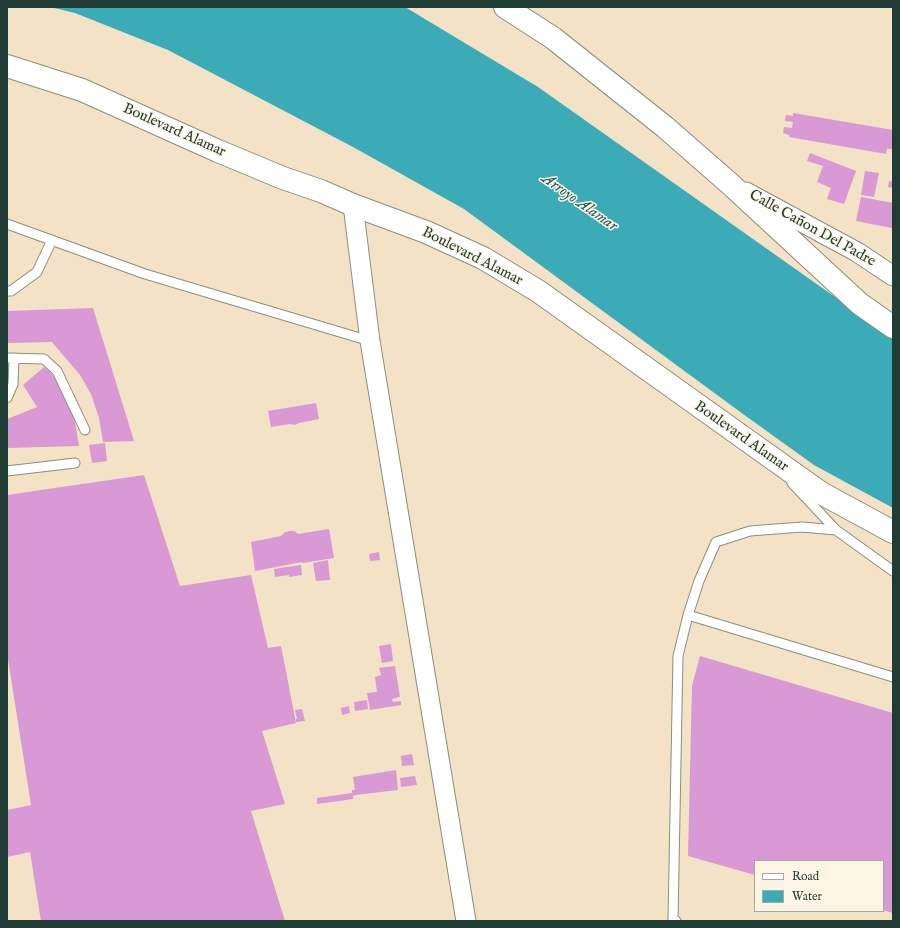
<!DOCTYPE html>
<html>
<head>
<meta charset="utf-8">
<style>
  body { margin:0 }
  #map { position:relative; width:900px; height:928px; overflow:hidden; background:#f3e2c6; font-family:"IM FELL English",serif }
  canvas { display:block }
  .frame { position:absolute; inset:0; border:8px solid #1f3d34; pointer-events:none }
  .legend { position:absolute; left:754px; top:860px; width:130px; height:52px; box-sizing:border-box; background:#fcf5e5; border:1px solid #a4ab9e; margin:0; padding:5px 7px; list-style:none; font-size:12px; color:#1f3d34 }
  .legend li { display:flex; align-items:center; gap:8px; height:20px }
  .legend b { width:20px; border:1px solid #a4ab9e }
</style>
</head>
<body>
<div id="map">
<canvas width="900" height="928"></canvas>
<div class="frame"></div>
<ul class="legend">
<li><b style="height:5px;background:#fff"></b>Road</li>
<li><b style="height:11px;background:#3babb8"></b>Water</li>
</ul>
</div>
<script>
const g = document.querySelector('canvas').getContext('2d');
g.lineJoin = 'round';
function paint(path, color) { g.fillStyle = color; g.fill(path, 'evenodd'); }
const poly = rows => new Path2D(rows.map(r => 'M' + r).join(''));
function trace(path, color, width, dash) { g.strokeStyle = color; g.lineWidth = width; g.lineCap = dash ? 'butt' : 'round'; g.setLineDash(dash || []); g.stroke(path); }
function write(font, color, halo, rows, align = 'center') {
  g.font = font + ' "IM FELL English",serif'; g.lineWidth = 3; g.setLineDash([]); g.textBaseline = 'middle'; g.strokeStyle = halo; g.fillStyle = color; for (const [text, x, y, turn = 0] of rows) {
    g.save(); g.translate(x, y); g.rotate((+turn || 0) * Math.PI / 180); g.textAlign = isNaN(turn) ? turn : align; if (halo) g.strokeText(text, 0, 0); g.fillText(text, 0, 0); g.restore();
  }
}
const water = poly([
  [50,7,405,7,538,87,893,338,893,508,814,465,743,414,464,209,353,147,168,50,75,13]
]);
const building = poly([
  [793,113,893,130,892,149,887,149,886,154,789,137,789,135,783,133,784,127,792,128,793,122,785,121,786,115,793,116],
  [810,153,856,171,844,204,827,199,831,188,817,182,823,166,807,161],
  [865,171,879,173,874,197,861,195],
  [892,180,893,180,893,188,888,187,889,181,891,182],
  [861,197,893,203,893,227,892,228,856,221],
  [93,308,134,441,103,442,99,418,91,394,80,375,52,342,7,343,7,311],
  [44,367,51,373,64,392,74,416,79,446,7,448,7,419,37,407,23,385],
  [316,403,319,419,299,423,295,425,290,424,271,427,268,411],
  [105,443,107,461,92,463,89,445],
  [144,475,180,586,251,575,268,648,281,646,296,723,262,731,285,804,251,811,285,921,41,921,30,852,7,857,7,810,31,805,7,653,7,495],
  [329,529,334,558,303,563,302,562,255,571,251,542,281,536,285,532,290,531,294,531,298,534],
  [379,552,380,560,370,561,369,554],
  [328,560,330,580,316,581,313,563],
  [301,565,302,575,289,577,289,575,275,577,274,569],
  [391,644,393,661,382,663,379,646],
  [700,656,893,713,893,913,883,910,883,861,755,861,755,875,688,856,692,686],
  [395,666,400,697,392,699,393,702,401,701,401,705,370,710,367,693,377,692,375,677,381,675,379,668],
  [367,700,368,709,355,711,354,702],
  [349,706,350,713,342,715,341,708],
  [302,709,305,721,296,722,296,719,297,719,295,710],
  [412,754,414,765,402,766,401,756],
  [396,770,398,790,355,795,353,796,353,799,317,804,317,798,352,793,352,790,355,790,353,777],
  [415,776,417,785,401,787,400,778]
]);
const service = poly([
  [7,224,145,274,370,341],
  [7,291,11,291,37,272,52,240],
  [7,358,44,359,57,371,85,430],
  [7,398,13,384,14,358],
  [7,471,75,463],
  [792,483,836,530,893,571],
  [688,615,893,677],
  [676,921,673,920,678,656,688,615,699,581,716,542,750,531,802,527,836,530]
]);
const minor = poly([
  [746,192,857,252,893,276],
  [353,205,370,341,466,921]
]);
const trunk = poly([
  [505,7,553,38,665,127,729,183,860,304,893,327],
  [7,66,82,90,218,151,283,178,321,191,353,205,426,232,483,258,538,291,821,493,893,532]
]);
const streetNames = [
  ["Boulevard Alamar",174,131,24],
  ["Calle Cañon Del Padre",812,229,29],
  ["Boulevard Alamar",472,257,27],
  ["Boulevard Alamar",741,437,35]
];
const waterNames = [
  ["Arroyo Alamar",579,203,35]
];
paint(water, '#3babb8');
paint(building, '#d899d4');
trace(service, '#89907d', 11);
trace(minor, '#89907d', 21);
trace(trunk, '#89907d', 24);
trace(service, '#fff', 9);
trace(minor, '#fff', 19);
trace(trunk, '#fff', 22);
write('15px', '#1f3d34', '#fcf5e5', streetNames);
write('italic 16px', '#275e5c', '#fcf5e5', waterNames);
</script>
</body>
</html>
